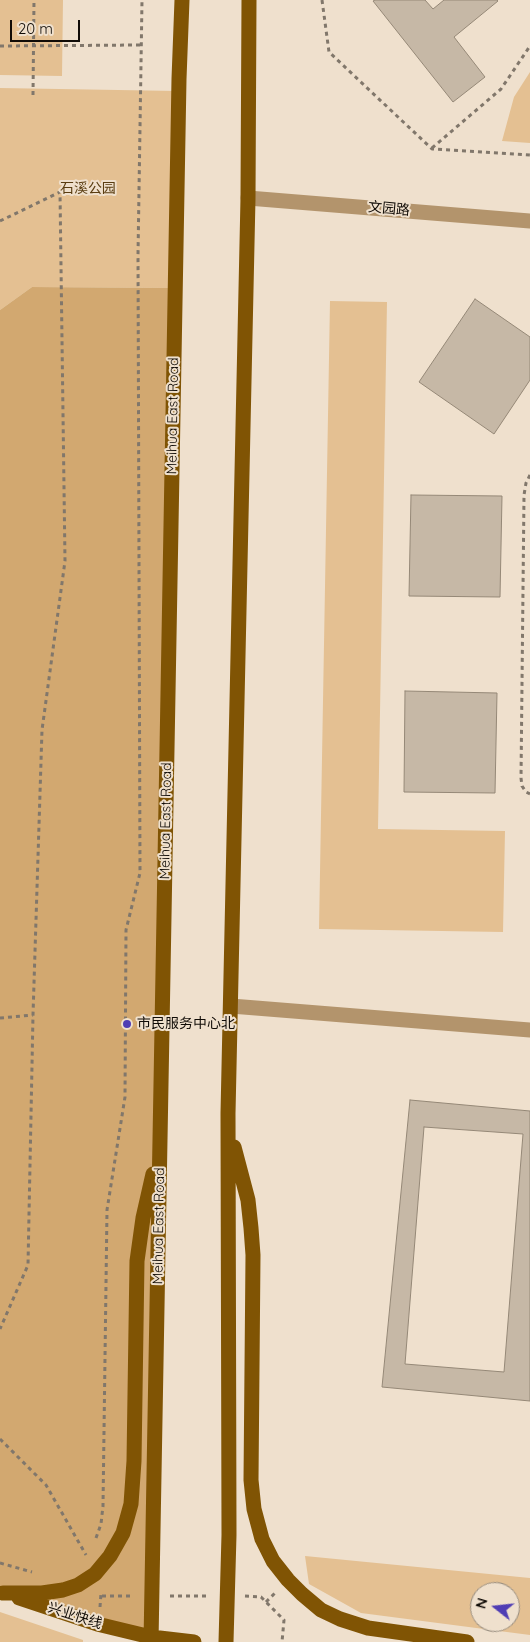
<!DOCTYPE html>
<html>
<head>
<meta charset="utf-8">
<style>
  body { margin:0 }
  #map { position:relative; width:530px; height:1642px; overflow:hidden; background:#efe0cd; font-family:Quicksand,sans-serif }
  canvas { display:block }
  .north { position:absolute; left:470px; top:1582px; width:50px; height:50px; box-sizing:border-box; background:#efe0cd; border:1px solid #968b7d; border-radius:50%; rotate:286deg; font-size:14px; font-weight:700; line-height:20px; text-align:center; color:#100b06 }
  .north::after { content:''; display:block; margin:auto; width:18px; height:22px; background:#4f3db4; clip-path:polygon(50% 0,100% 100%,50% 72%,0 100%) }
  .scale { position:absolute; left:10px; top:20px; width:70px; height:22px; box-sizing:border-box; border:2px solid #100b06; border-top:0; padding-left:6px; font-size:15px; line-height:18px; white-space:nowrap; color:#100b06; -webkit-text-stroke:4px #efe0cd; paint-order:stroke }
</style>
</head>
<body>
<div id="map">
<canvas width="530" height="1642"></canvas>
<div class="north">N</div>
<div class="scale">20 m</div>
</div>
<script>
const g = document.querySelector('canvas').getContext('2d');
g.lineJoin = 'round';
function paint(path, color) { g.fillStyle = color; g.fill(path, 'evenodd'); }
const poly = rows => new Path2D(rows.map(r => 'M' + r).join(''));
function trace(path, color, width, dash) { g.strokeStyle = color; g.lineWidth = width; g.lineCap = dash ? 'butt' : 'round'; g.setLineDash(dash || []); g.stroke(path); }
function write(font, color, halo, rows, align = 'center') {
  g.font = font + ' Quicksand,"Noto Sans SC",sans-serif'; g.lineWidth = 4; g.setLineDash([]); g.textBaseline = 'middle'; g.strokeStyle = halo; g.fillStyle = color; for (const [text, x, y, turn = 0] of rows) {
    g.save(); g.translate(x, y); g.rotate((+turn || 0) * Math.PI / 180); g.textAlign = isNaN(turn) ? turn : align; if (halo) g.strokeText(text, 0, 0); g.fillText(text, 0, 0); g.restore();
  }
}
const green = poly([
  [0,0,63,0,62,76,0,75],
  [530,72,530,143,502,141,514,97],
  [0,88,177,91,174,288,32,287,0,310],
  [330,301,387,302,378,829,505,831,503,932,319,929],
  [305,1556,530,1578,530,1635,361,1613,309,1584],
  [480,1592,510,1592,510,1622,480,1622],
  [0,1612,83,1640,83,1642,0,1642]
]);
const forest = poly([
  [32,287,175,288,150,1636,0,1591,0,310]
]);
const building = poly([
  [375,0,425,0,433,9,444,0,497,0,498,1,454,37,485,77,453,102,373,1,375,0],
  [475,299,530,337,530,380,494,434,419,382,475,299],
  [411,495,502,496,500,597,409,596,411,495],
  [405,691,497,693,495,793,404,792,405,691],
  [410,1100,530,1111,530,1401,382,1387,410,1100],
  [424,1127,523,1134,504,1372,405,1364,424,1127]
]);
const path = poly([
  [322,0,329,52,432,149,530,155],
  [0,46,141,45],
  [33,95,34,0],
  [432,148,501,89,530,46],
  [0,221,60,192,65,561,42,730,33,1015,28,1265,0,1329],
  [530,475,526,483,524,495,521,778,522,786,526,792,530,794],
  [0,1018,33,1015],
  [0,1439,46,1485,86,1555],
  [96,1538,101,1524,103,1506,107,1210,125,1097,126,930,140,873,138,255,142,0],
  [0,1563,32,1572],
  [102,1596,134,1596],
  [170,1596,209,1596],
  [245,1596,261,1597,284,1620,282,1642],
  [266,1602,275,1593],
  [100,1607,101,1593]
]);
const minor = poly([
  [231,1006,530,1030]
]);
const tertiary = poly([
  [248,198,530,221]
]);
const primary = poly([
  [234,1147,248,1200,251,1228,253,1255,251,1480,254,1509,262,1539,273,1561,288,1580,302,1594,321,1610,340,1619,368,1628,467,1642],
  [3,1593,42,1593,63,1590,78,1585,95,1574,110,1556,123,1533,131,1504,134,1461,137,1261,143,1218,153,1174],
  [19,1598,97,1624,151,1637,194,1642],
  [151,1642,179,79,182,0],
  [226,1642,229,1535,228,1113,248,198,249,0]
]);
const markers = [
  [127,1024,5,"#4f3db4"]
];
const parkNames = [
  ["石溪公园",88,189]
];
const streetNames = [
  ["文园路",389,209,5],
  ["Meihua East Road",173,416,-89],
  ["Meihua East Road",166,821,-89],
  ["Meihua East Road",159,1226,-89],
  ["兴业快线",75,1616,18]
];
const poiNames = [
  ["市民服务中心北",137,1024]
];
paint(green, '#e4c092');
paint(forest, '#d2a870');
paint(building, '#c6b8a6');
trace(building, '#958877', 1);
trace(path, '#81776b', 3, [4, 4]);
trace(minor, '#b3946c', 15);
trace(tertiary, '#b3946c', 15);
trace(primary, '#805404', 15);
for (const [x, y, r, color] of markers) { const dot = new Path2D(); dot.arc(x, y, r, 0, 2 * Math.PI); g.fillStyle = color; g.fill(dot); trace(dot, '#efe0cd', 2); }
write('14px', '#5a3d11', '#efe0cd', parkNames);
write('14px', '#100b06', '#efe0cd', streetNames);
write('14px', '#100b06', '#efe0cd', poiNames, 'left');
</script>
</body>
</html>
